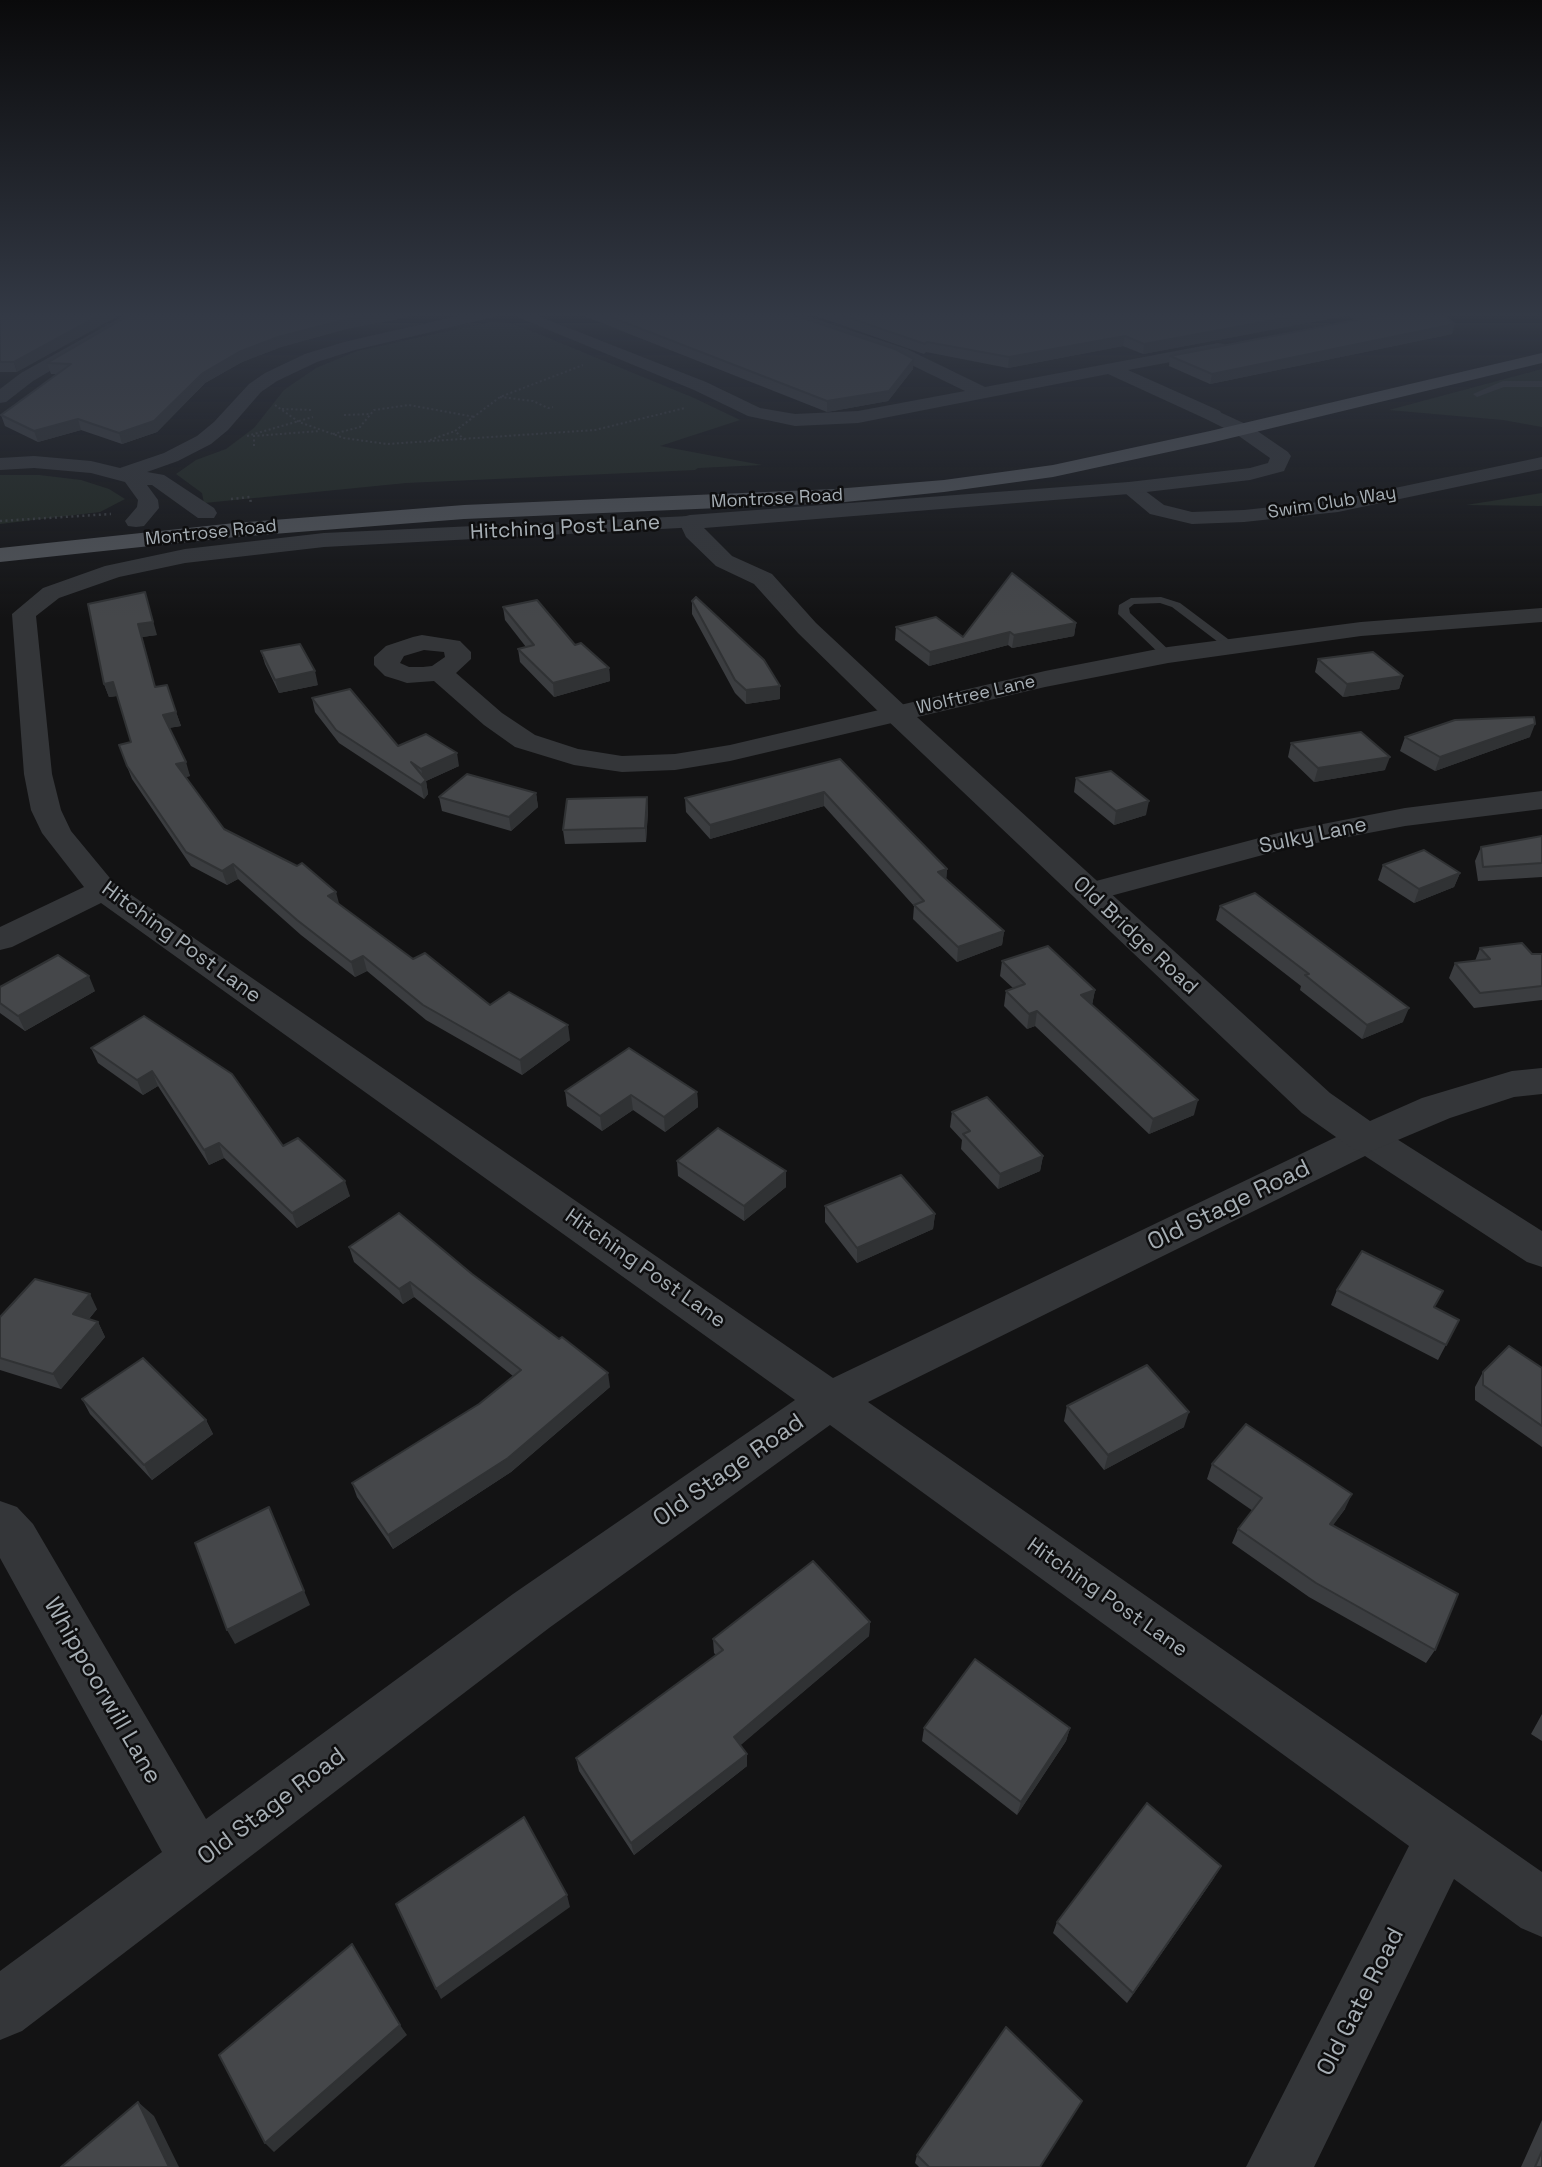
<!DOCTYPE html>
<html>
<head>
<meta charset="utf-8">
<style>
  body { margin:0 }
  canvas { display:block; background:#131314 }
</style>
</head>
<body>
<canvas width="1542" height="2167"></canvas>
<script>
const g = document.querySelector('canvas').getContext('2d');
g.lineJoin = 'round';
function paint(path, color) { g.fillStyle = color; g.fill(path, 'evenodd'); }
const poly = rows => new Path2D(rows.map(r => 'M' + r).join(''));
function trace(path, color, width, dash) { g.strokeStyle = color; g.lineWidth = width; g.lineCap = dash ? 'butt' : 'round'; g.setLineDash(dash || []); g.stroke(path); }
function write(font, color, halo, rows, align = 'center') {
  g.font = font + ' "Space Grotesk",sans-serif'; g.lineWidth = 5; g.setLineDash([]); g.textBaseline = 'middle'; g.strokeStyle = halo; g.fillStyle = color; for (const [text, x, y, turn = 0] of rows) {
    g.save(); g.translate(x, y); g.rotate((+turn || 0) * Math.PI / 180); g.textAlign = isNaN(turn) ? turn : align; if (halo) g.strokeText(text, 0, 0); g.fillText(text, 0, 0); g.restore();
  }
}
const green = poly([
  [490,322,512,323,694,398,740,420,660,446,762,465,698,468,695,470,406,483,204,503,202,493,176,474,196,460,226,449,254,428,284,390,316,368,357,351],
  [1542,369,1542,427,1503,420,1389,410],
  [0,475,39,475,81,480,109,489,125,499,100,512,0,524],
  [1542,493,1542,506,1466,505]
]);
const pathFar1 = poly([
  [500,397,533,401,548,408,553,407],
  [275,405,299,422,344,438,387,444,595,430,685,408],
  [282,409,312,410],
  [344,415,370,414],
  [333,434,360,427,374,410,409,405,475,417],
  [247,436,313,417],
  [430,440,455,431],
  [465,440,455,431,500,397,583,365],
  [254,446,254,436,320,431]
]);
const path = poly([
  [231,499,250,497,251,504],
  [0,521,111,514]
]);
const service = poly([
  [1503,381,1542,381,1542,387,1504,387,1477,397,1473,394,1503,381],
  [1131,598,1161,597,1180,603,1236,645,1226,648,1172,607,1160,603,1134,604,1129,608,1130,613,1174,655,1164,658,1118,614,1119,605,1131,598]
]);
const minor = poly([
  [127,314,147,314,33,381,6,402,0,403,0,389,21,373,127,314],
  [466,314,496,314,494,317,355,350,317,362,277,381,261,392,228,430,211,444,178,461,147,472,164,475,214,508,217,513,214,518,198,518,152,485,147,485,158,500,159,508,144,526,136,527,128,526,125,521,137,507,138,500,125,482,91,473,34,468,0,470,0,458,34,456,91,461,120,468,164,453,197,436,214,422,249,384,265,373,305,354,344,342,466,314],
  [510,314,533,314,706,382,760,408,795,414,858,411,965,391,895,357,779,317,777,314,801,314,907,349,985,387,1218,343,1224,344,1226,348,1224,352,1128,370,1220,411,1222,415,1220,419,1206,419,1108,374,858,423,795,426,748,416,694,390,510,314],
  [1342,314,1366,314,1375,320,1367,325,1342,314],
  [1542,457,1542,469,1338,512,1244,522,1192,524,1150,514,1119,488,1122,484,1129,482,1136,484,1164,505,1192,512,1244,510,1338,500,1542,457],
  [690,516,698,517,701,522,698,527,324,547,185,563,119,577,59,598,36,616,52,774,61,810,71,831,114,883,833,1378,1353,1129,1367,1125,1381,1129,1542,1231,1542,1267,1527,1262,1365,1156,868,1402,1542,1872,1542,1937,1521,1928,1454,1879,1314,2167,1246,2167,1409,1846,830,1425,549,1628,22,2031,0,2040,0,1971,162,1852,0,1558,0,1501,17,1507,33,1524,206,1819,513,1594,795,1400,101,903,12,947,0,950,0,927,84,887,42,833,31,810,24,774,12,614,43,588,105,566,185,549,324,533,690,516],
  [1542,608,1542,622,1361,636,1168,663,1045,687,730,761,675,770,622,772,574,765,515,747,484,725,434,681,407,683,398,680,385,676,374,665,374,657,386,646,413,637,422,635,460,641,471,652,471,659,456,673,502,713,535,735,578,749,622,756,675,754,730,745,1045,671,1168,647,1361,622,1542,608],
  [424,650,444,652,445,657,432,666,423,667,409,667,400,663,404,656,424,650],
  [1542,791,1542,809,1405,826,1285,849,1088,902,1077,900,1072,893,1077,886,1282,832,1405,808,1542,791]
]);
const tertiary = poly([
  [1213,409,1250,426,1288,452,1291,456,1284,471,1250,480,1129,494,704,528,732,556,772,574,816,623,906,707,1330,1093,1370,1121,1422,1098,1512,1071,1542,1068,1542,1094,1514,1097,1450,1118,1367,1153,1353,1149,1302,1113,886,719,798,633,754,584,716,566,686,537,679,522,682,517,690,515,1129,482,1250,468,1268,463,1270,458,1236,434,1206,419,1203,415,1206,411,1213,409]
]);
const primary = poly([
  [1542,353,1542,363,1210,443,1053,477,944,492,835,503,464,519,235,537,0,562,0,548,235,523,464,505,835,489,944,480,1053,465,1210,431,1542,353]
]);
const wall = poly([
  [0,314,17,372,0,372],
  [579,314,791,314,913,369,888,401,827,412],
  [810,314,1355,314,1143,354,1123,346,1008,368,926,352,924,354],
  [404,318,346,329,281,347,242,362,205,383,157,432,122,444,81,430,38,442,5,426,1,415,57,374,51,374,47,363],
  [1452,334,1210,384,1169,366,1170,356],
  [692,601,780,686,780,699,746,704,735,693,692,614],
  [88,604,157,635,142,637,155,687,176,712,181,726,169,728,190,776,186,777,224,829,340,905,413,959,490,1005,570,1040,522,1075,426,1020,367,971,355,977,301,935,238,879,227,885,191,866,132,779,124,759,119,745,131,742,117,696,109,697,104,684],
  [503,607,575,645,609,668,610,681,554,697,520,662,518,649,526,647,505,620],
  [1076,623,1074,636,1012,648,1008,645,929,666,895,640,896,627,963,637],
  [261,651,318,685,279,693,265,664],
  [1318,659,1403,676,1399,689,1343,697,1315,672],
  [312,698,398,746,459,766,426,781,428,794,424,799,339,743,315,712],
  [1405,737,1530,737,1435,771,1400,751],
  [1291,743,1385,770,1314,782,1288,757],
  [840,759,947,869,946,879,1004,931,1002,945,957,962,913,919,914,906,824,806,710,839,686,812,685,798],
  [1076,778,1146,815,1114,825,1074,792],
  [536,793,538,807,511,831,442,811,439,797],
  [647,797,648,811,646,842,565,844,563,830],
  [1542,836,1542,877,1478,881,1475,861,1481,847],
  [1383,865,1460,873,1454,887,1414,903,1378,880],
  [1220,906,1403,1022,1362,1039,1300,990,1301,986,1216,920],
  [1480,948,1532,954,1542,954,1542,1000,1474,1008,1449,978,1455,963,1475,961],
  [1002,961,1095,990,1092,1005,1194,1115,1149,1134,1035,1026,1027,1029,1004,1006,1006,991,1013,988,1000,976],
  [0,987,95,991,25,1031,0,1013],
  [144,1016,283,1146,350,1196,297,1228,224,1158,209,1165,158,1086,143,1095,98,1063,91,1048],
  [565,1091,697,1092,698,1107,665,1132,633,1110,602,1131,567,1106],
  [952,1112,1043,1156,1040,1171,998,1189,961,1149,962,1140,950,1127],
  [677,1161,786,1187,744,1221,678,1176],
  [825,1206,935,1214,933,1229,857,1263,825,1222],
  [349,1247,610,1387,511,1472,393,1549,357,1497,352,1483,479,1404,513,1376,414,1297,403,1304,354,1262],
  [1337,1290,1435,1308,1459,1320,1438,1360,1331,1305],
  [97,1309,89,1319,98,1322,105,1337,61,1389,0,1370,0,1317],
  [1542,1368,1542,1447,1475,1400,1475,1387,1483,1372],
  [82,1399,206,1420,213,1434,152,1480,90,1414],
  [1067,1406,1184,1427,1104,1470,1064,1421],
  [1212,1464,1345,1509,1332,1526,1435,1650,1426,1663,1309,1597,1232,1543,1238,1529,1253,1511,1207,1479],
  [870,1622,869,1636,740,1745,747,1754,747,1766,634,1855,579,1771,576,1758,716,1655,714,1653,713,1639],
  [1542,1714,1542,1741,1531,1734],
  [924,1728,1070,1728,1066,1741,1017,1815,922,1741],
  [1214,1878,1127,2003,1053,1933,1057,1922],
  [1542,2120,1542,2167,1521,2167],
  [917,2155,1040,2167,919,2167,915,2163]
]);
const shadedWall = poly([
  [102,314,122,314,17,372,14,362],
  [372,314,416,314,404,318,346,329,281,347,242,362,205,383,157,432,122,444,119,433,203,373,239,352,278,337,344,320],
  [1306,314,1355,314,1143,354,1144,344],
  [1455,324,1452,334,1210,384,1212,374],
  [1125,336,1123,346,1008,368,1009,357],
  [914,359,913,369,888,401,827,412,827,401],
  [78,419,81,430,38,442,34,431],
  [145,592,157,635,142,637,159,700,138,624],
  [1076,623,1074,636,1012,648,1014,635],
  [1010,632,1008,645,929,666,930,652],
  [609,668,610,681,554,697,553,683],
  [315,671,318,685,279,693,275,680],
  [1403,676,1399,689,1343,697,1347,684],
  [113,682,117,696,109,697,104,684],
  [780,686,780,699,746,704,746,690],
  [176,712,181,726,167,728,163,715],
  [1535,724,1530,737,1435,771,1440,757],
  [457,753,459,766,426,781,428,794,424,799,421,785,424,782,421,769],
  [1390,757,1385,770,1314,782,1318,768],
  [186,762,190,776,181,778,176,764],
  [824,792,824,806,710,839,710,825],
  [536,793,538,807,511,831,509,817],
  [647,797,648,811,646,842,645,828],
  [1149,801,1146,815,1114,825,1116,811],
  [233,864,238,879,227,885,222,871],
  [947,869,946,884,938,872],
  [1460,873,1454,887,1414,903,1419,889],
  [336,892,340,907,328,896],
  [1004,931,1002,945,957,962,958,947],
  [363,956,367,971,355,977,351,962],
  [89,976,95,991,25,1031,18,1016],
  [1095,990,1092,1005,1081,995],
  [1409,1008,1403,1022,1362,1039,1367,1025],
  [1037,1011,1035,1026,1027,1029,1029,1014],
  [568,1025,570,1040,522,1075,520,1060],
  [152,1071,158,1086,143,1095,137,1080],
  [697,1092,698,1107,665,1132,664,1117],
  [631,1095,633,1110,602,1131,600,1116],
  [1198,1100,1194,1115,1149,1134,1153,1119],
  [219,1143,224,1158,209,1165,204,1150],
  [1043,1156,1040,1171,998,1189,1000,1174],
  [786,1171,786,1187,744,1221,744,1206],
  [345,1181,350,1196,297,1228,292,1213],
  [935,1214,933,1229,857,1263,857,1248],
  [410,1282,414,1297,403,1304,399,1289],
  [90,1294,97,1309,80,1329,73,1314],
  [98,1322,105,1337,61,1389,53,1374],
  [608,1373,610,1387,511,1472,393,1549,388,1535],
  [1189,1412,1184,1427,1104,1470,1108,1455],
  [206,1420,213,1434,152,1480,144,1465],
  [1352,1494,1345,1509,1323,1539,1330,1524],
  [269,1507,310,1605,235,1644,227,1630],
  [870,1622,869,1636,735,1750,734,1737],
  [1070,1728,1066,1741,1017,1815,1021,1802],
  [747,1754,747,1766,634,1855,631,1843],
  [1221,1866,1214,1878,1127,2003,1133,1993],
  [567,1895,570,1907,441,1999,436,1989],
  [400,2025,407,2035,274,2152,265,2143],
  [138,2102,154,2116,179,2167,169,2167]
]);
const building = poly([
  [0,314,102,314,14,362,0,362,0,314],
  [131,314,372,314,344,320,278,337,239,352,203,373,154,421,119,433,78,419,34,431,1,415,71,364,47,363,131,314],
  [603,314,791,314,895,349,914,359,889,391,827,401,603,314],
  [838,314,1306,314,1144,344,1125,336,1009,357,927,342,925,344,838,314],
  [1387,314,1443,314,1455,324,1212,374,1170,356,1387,314],
  [1012,573,1076,623,1014,635,1010,632,930,652,896,627,936,617,963,637,1012,573],
  [145,592,153,622,138,624,155,687,167,685,176,712,163,715,186,762,176,764,224,829,297,866,302,863,336,892,328,896,413,959,425,953,490,1005,509,992,568,1025,520,1060,423,1005,363,956,351,962,297,920,233,864,222,871,186,852,127,766,119,745,131,742,113,682,104,684,88,604,145,592],
  [696,597,764,660,780,686,746,690,735,680,692,601,696,597],
  [537,600,575,645,581,643,609,668,553,683,518,649,534,645,503,607,537,600],
  [300,644,315,671,275,680,261,651,300,644],
  [1373,652,1403,676,1347,684,1318,659,1373,652],
  [350,689,398,746,426,734,457,753,421,769,411,762,426,780,421,785,336,730,312,698,350,689],
  [1534,717,1535,724,1440,757,1405,737,1455,720,1534,717],
  [1361,732,1390,757,1318,768,1291,743,1361,732],
  [840,759,947,869,938,872,1004,931,958,947,914,905,924,901,824,792,710,825,685,798,840,759],
  [1111,771,1149,801,1116,811,1076,778,1111,771],
  [467,774,536,793,509,817,439,797,467,774],
  [647,797,645,828,563,830,567,799,647,797],
  [1542,836,1542,863,1483,867,1481,847,1542,836],
  [1424,850,1460,873,1419,889,1383,865,1424,850],
  [1255,893,1409,1008,1367,1025,1305,975,1309,974,1220,906,1255,893],
  [1522,943,1532,954,1542,954,1542,986,1480,993,1455,963,1490,959,1480,948,1522,943],
  [1048,946,1095,990,1081,995,1198,1100,1153,1119,1037,1011,1029,1014,1006,991,1025,984,1002,961,1048,946],
  [58,955,89,976,18,1016,0,1003,0,987,58,955],
  [144,1016,232,1074,283,1146,298,1138,345,1181,292,1213,219,1143,204,1150,152,1071,137,1080,91,1048,144,1016],
  [629,1048,697,1092,664,1117,631,1095,600,1116,565,1091,629,1048],
  [987,1097,1043,1156,1000,1174,963,1134,970,1131,952,1112,987,1097],
  [718,1128,786,1171,744,1206,677,1161,718,1128],
  [901,1175,935,1214,857,1248,825,1206,901,1175],
  [399,1213,472,1274,559,1339,562,1337,608,1373,508,1458,388,1535,352,1483,479,1404,521,1370,410,1282,399,1289,349,1247,399,1213],
  [1362,1251,1443,1291,1434,1307,1459,1320,1446,1345,1337,1290,1362,1251],
  [35,1279,90,1294,73,1314,98,1322,53,1374,0,1358,0,1317,35,1279],
  [1509,1346,1542,1368,1542,1426,1483,1385,1483,1372,1509,1346],
  [143,1358,206,1420,144,1465,82,1399,143,1358],
  [1147,1365,1189,1412,1108,1455,1067,1406,1147,1365],
  [1246,1424,1352,1494,1330,1524,1458,1594,1435,1650,1316,1583,1238,1529,1262,1498,1212,1464,1246,1424],
  [269,1507,304,1591,227,1630,195,1543,269,1507],
  [813,1561,870,1622,734,1737,747,1754,631,1843,576,1758,723,1650,713,1639,813,1561],
  [975,1659,1070,1728,1021,1802,924,1728,975,1659],
  [1147,1803,1221,1866,1133,1993,1057,1922,1147,1803],
  [524,1817,567,1895,436,1989,396,1904,524,1817],
  [352,1944,400,2025,265,2143,219,2055,352,1944],
  [1006,2027,1082,2101,1040,2167,929,2167,917,2155,1006,2027],
  [138,2102,169,2167,61,2167,138,2102],
  [1542,2151,1542,2167,1535,2167,1542,2151]
]);
const farStreetnames = [
  ["Montrose Road",777,499,-3],
  ["Swim Club Way",1332,503,-9],
  ["Montrose Road",211,533,-6],
  ["Wolftree Lane",976,695,-13]
];
const streetNames = [
  ["Hitching Post Lane",565,528,-3],
  ["Sulky Lane",1313,836,-12],
  ["Old Bridge Road",1135,936,43],
  ["Hitching Post Lane",181,943,36],
  ["Hitching Post Lane",645,1269,35],
  ["Hitching Post Lane",1107,1598,35]
];
const nearStreetnames = [
  ["Old Stage Road",1229,1206,-26],
  ["Old Stage Road",729,1471,-35],
  ["Whippoorwill Lane",102,1691,60],
  ["Old Stage Road",272,1807,-37],
  ["Old Gate Road",1361,2002,-63]
];
paint(green, '#202720');
trace(pathFar1, '#3a3d40', 2, [2, 2.5]);
trace(path, '#3a3d40', 2.5, [2, 3.5]);
paint(service, '#343639');
paint(minor, '#343639');
paint(tertiary, '#343639');
paint(primary, '#515458');
paint(wall, '#3b3d40');
paint(shadedWall, '#303234');
paint(building, '#45474a');
trace(building, '#303234', 2);
const sky = g.createLinearGradient(0, 0, 0, 618);
sky.addColorStop(0, '#0a0a0b');
sky.addColorStop(0.51, '#333945');
sky.addColorStop(1, '#33394500');
g.fillStyle = sky;
g.fillRect(0, 0, 1542, 618);
write('18px', '#a6aeb4', '#0e0e0f', farStreetnames);
write('21px', '#a6aeb4', '#0e0e0f', streetNames);
write('24px', '#a6aeb4', '#0e0e0f', nearStreetnames);
</script>
</body>
</html>
